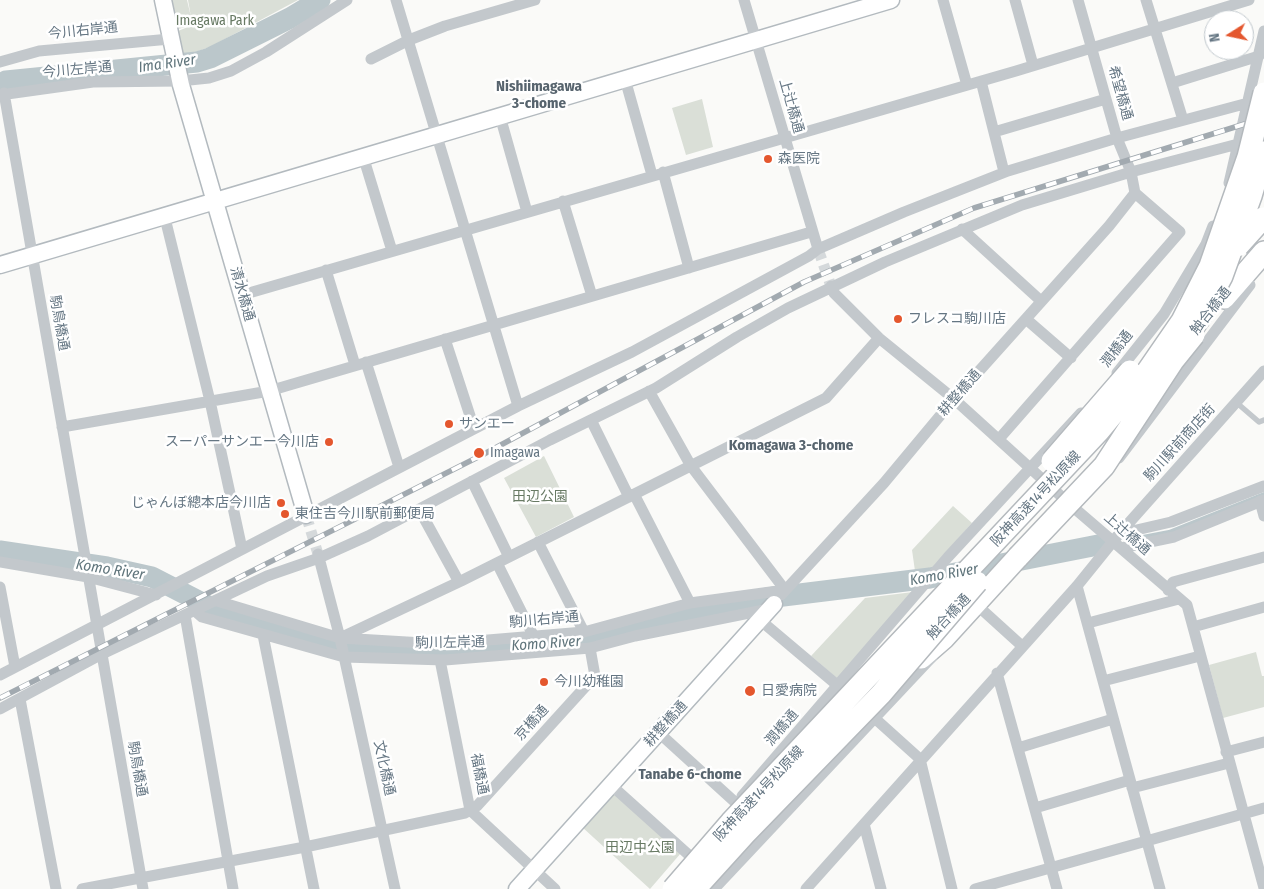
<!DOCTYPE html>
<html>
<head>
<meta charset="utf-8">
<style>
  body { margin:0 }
  #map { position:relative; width:1264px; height:889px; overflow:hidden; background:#fafaf8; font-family:"Fira Sans Condensed",sans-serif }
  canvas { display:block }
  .north { position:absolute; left:1204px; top:10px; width:50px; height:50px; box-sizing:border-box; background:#fff; border:1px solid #c1c8cd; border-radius:50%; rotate:260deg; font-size:14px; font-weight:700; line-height:20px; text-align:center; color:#657683 }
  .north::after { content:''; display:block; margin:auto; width:18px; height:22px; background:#e4572e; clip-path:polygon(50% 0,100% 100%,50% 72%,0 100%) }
</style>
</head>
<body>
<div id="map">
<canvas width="1264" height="889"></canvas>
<div class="north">N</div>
</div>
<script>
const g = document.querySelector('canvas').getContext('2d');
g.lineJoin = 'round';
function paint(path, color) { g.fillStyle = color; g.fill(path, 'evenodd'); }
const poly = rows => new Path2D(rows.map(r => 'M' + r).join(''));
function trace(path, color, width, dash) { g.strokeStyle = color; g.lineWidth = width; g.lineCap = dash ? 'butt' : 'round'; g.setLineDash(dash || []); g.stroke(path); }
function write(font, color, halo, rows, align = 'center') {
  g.font = font + ' "Fira Sans Condensed","Noto Sans JP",sans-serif'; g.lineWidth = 5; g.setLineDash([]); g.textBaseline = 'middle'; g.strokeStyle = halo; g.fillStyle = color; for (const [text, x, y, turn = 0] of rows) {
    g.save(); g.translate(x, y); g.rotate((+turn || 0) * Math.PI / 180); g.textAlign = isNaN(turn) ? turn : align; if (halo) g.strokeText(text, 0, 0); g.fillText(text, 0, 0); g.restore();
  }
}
const green = poly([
  [172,0,187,0,191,17,188,0,298,0,210,47,181,57,178,31,193,25,178,29],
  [702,99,713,147,686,155,672,108],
  [544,456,574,517,536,537,504,478],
  [953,506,972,523,931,569,915,571,912,550],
  [913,592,838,679,811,656,865,598],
  [1256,652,1262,676,1264,676,1264,707,1223,718,1209,665],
  [611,794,616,794,681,853,650,889,582,827]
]);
const stream = poly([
  [1127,540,1169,532,1264,494]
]);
const river = poly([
  [0,84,6,81,197,62,210,58,290,18,320,0],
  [0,551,107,567,152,577,218,611,330,644,443,652,587,641,638,624,767,598,930,578,1098,545]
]);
const streetTunnel = poly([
  [818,249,831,286],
  [306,515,318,554]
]);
const lane = poly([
  [1237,403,1259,422,1264,420]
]);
const street = poly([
  [396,0,518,406],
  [744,0,818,249],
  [943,0,967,85],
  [1015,0,1033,65],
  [1078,0,1117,138,1131,172,1135,193],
  [1146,0,1183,120],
  [371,59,409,40,445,26,535,0],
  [0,62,39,51,170,39],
  [625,79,652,175],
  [981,81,1004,172],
  [1172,83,1259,56],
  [4,93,143,889],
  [0,95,93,82,180,81,209,78,231,71,266,52,347,0],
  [500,116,527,212],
  [994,132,1106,99],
  [363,156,392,251],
  [663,172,689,268],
  [1229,183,1264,31],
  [563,201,592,296],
  [164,214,210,401,242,549],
  [962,229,1041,301],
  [326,270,355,365],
  [831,286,834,293,879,338,954,399,1073,507,1187,605,1264,888],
  [242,295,1016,71,1249,0],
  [1026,319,1071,358],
  [445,339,474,428],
  [366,362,399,467],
  [1117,373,1164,314,1206,244,1213,226],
  [649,391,691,466,785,590],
  [591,420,629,497],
  [62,427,269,391,811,232],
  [999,439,1180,232,1135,193],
  [1119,458,1250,285],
  [472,481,509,557],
  [634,494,690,603],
  [1260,501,1264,516],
  [419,509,459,582],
  [1119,534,1171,522,1264,486],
  [538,542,584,632],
  [1121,548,1174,537,1264,500],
  [318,554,340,638,395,889],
  [0,562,88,577,156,595],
  [497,563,534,637],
  [1077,586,1160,889],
  [0,587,15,667],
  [1168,590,1173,582,1264,557],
  [781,595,884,483,954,399,1109,226,1135,193],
  [217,601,340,638,440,644,584,632,690,603,785,590],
  [979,607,1022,646],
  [195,611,202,617,344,657,445,660,590,648,635,636,769,609],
  [185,615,233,889],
  [760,620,843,690],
  [1088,623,1179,599],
  [1193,627,1264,607],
  [263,635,314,889],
  [340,638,461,581,826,398,879,338],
  [440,660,470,810,555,889],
  [997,673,1057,889],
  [0,675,518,406,632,352,809,256,818,249,904,212,1008,171,1117,138,1248,103],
  [1103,681,1200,656],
  [20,699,56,889],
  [0,709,102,654,267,576,319,558,368,536,550,440,656,388,737,337,788,308,885,262,1022,205,1131,172,1238,144],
  [870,714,920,759,952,889],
  [658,732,736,803],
  [1018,748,1113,719],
  [1226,752,1264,742],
  [611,785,690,856],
  [1132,788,1229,763],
  [742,796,948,557,1081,413],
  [1035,808,1130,780],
  [864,824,881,889],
  [82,889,305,847,465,813,477,806,595,676,590,648],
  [714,889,932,657],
  [806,889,1077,586,1119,534,1264,371],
  [975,889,1264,808]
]);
const secondary = poly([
  [163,0,181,85,306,515],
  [0,265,891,0],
  [517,889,774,604]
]);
const highway = poly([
  [1224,298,1264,252],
  [921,658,944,638,1018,557]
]);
const rail = poly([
  [0,698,484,454,804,282,974,208,1264,118]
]);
const highwayBridge = poly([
  [1238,246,1263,218],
  [1182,343,1199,319,1222,276,1251,196,1264,152],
  [1052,461,1130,371],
  [1018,557,1104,466,1173,361,1194,335],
  [673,889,731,822,1099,431,1142,379,1182,321,1210,266,1248,157,1264,93],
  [695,889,745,834,881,694,977,582]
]);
const markers = [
  [768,159,5,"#e4572e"],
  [898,319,5,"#e4572e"],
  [449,424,5,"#e4572e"],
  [329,442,5,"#e4572e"],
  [479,453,6,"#e4572e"],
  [281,503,5,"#e4572e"],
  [285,514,5,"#e4572e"],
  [544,682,5,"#e4572e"],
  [750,691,6,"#e4572e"]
];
const parkNames = [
  ["Imagawa Park",215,21],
  ["田辺公園",540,497],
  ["田辺中公園",640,848]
];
const streetNames = [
  ["今川右岸通",83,31,-6],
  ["今川左岸通",77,70,-5],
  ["希望橋通",1120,93,74],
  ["上辻橋通",791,106,74],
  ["清水橋通",242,294,74],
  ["触合橋通",1211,311,-52],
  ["駒鳥橋通",59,323,80],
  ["潤橋通",1117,349,-52],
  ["耕整橋通",960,393,-49],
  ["駒川駅前商店街",1180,443,-48],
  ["阪神高速14号松原線",1036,499,-47],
  ["上辻橋通",1127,534,41],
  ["触合橋通",949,617,-47],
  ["駒川右岸通",544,620,-5],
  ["駒川左岸通",450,643,-1],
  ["京橋通",532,723,-48],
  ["耕整橋通",666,724,-48],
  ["潤橋通",782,728,-49],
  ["文化橋通",384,768,78],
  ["駒鳥橋通",137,769,80],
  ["福橋通",479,774,79],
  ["阪神高速14号松原線",759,794,-47]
];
const poiNames = [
  ["森医院",778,159],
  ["フレスコ駒川店",908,319],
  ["サンエー",459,424],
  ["スーパーサンエー今川店",319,442,"right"],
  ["Imagawa",490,453],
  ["じゃんぼ總本店今川店",271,503,"right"],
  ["東住吉今川駅前郵便局",295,514],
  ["今川幼稚園",554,682],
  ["日愛病院",761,691]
];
const waterNames = [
  ["Ima River",167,64,-8],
  ["Komo River",110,570,9],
  ["Komo River",944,575,-10],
  ["Komo River",546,644,-4]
];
const neighbourhoodNames = [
  ["Nishiimagawa",539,87],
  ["3-chome",539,104],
  ["Komagawa 3-chome",791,446],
  ["Tanabe 6-chome",690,775]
];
paint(green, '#dadfd7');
trace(stream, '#bbc7cb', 4);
trace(river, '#bbc7cb', 21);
trace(streetTunnel, '#d5d9db', 11, [11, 5.5]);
trace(secondary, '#b3babf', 19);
trace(highway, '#b4b9bd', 24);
trace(lane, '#c3c8cc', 5.5);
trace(street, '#c3c8cc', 11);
trace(secondary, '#fff', 16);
trace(highway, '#fff', 21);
trace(rail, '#a2aab0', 5.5);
trace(rail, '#fff', 4, [11]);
trace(highwayBridge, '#b4b9bd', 24, []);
trace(highwayBridge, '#fff', 21);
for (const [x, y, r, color] of markers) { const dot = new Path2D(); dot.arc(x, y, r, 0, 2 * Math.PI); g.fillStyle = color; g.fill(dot); trace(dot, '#fff', 2); }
write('14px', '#687a64', '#fff', parkNames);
write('14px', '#657683', '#fff', streetNames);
write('14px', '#657683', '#fff', poiNames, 'left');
write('italic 15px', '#60757c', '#fff', waterNames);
write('bold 15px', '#57646e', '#fff', neighbourhoodNames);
</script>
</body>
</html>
